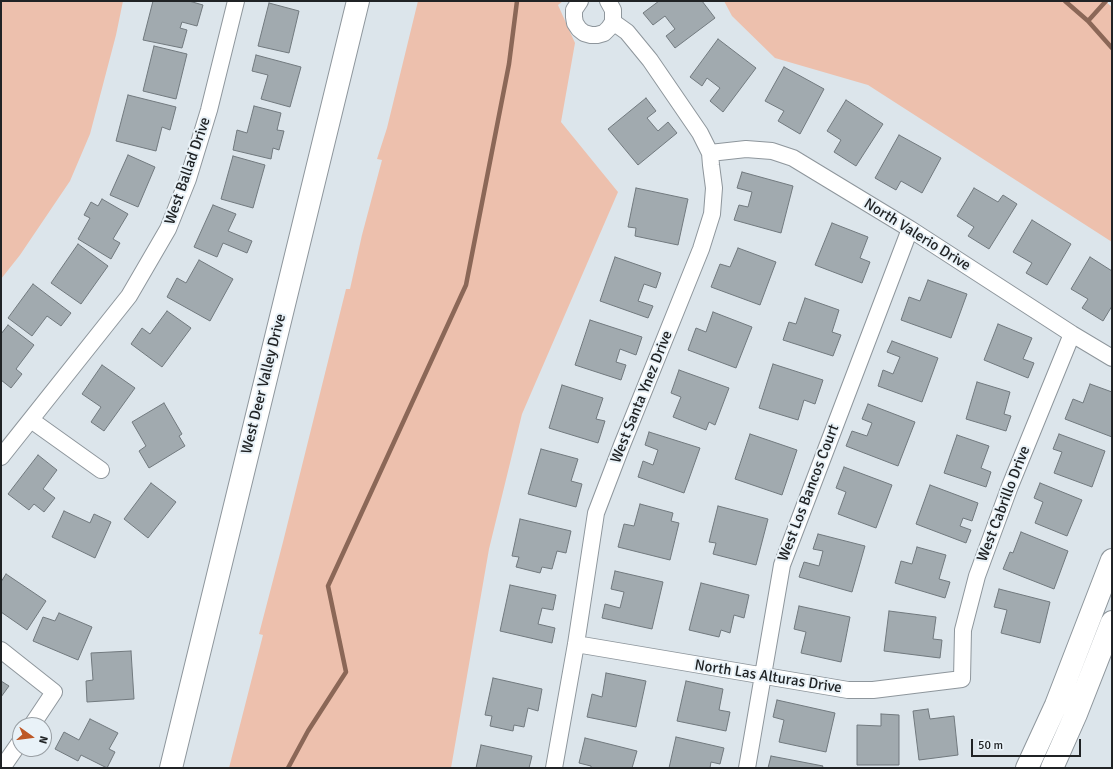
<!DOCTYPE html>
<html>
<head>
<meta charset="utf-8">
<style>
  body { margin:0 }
  #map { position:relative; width:1113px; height:769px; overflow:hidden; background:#dce5eb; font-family:Signika,sans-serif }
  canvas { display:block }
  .frame { position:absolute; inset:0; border:2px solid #202325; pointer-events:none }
  .north { position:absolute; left:12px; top:717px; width:40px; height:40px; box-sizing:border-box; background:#e9f2f8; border:1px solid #999fa4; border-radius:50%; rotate:104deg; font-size:11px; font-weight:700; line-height:16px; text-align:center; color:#202325 }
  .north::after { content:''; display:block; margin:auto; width:14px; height:18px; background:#bd5826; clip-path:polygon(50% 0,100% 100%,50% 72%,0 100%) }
  .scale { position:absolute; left:971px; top:739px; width:110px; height:18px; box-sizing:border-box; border:2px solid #202325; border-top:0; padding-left:5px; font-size:12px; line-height:14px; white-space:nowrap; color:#202325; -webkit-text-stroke:3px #e9f2f8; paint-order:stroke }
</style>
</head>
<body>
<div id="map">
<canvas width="1113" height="769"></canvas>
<div class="frame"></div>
<div class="north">N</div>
<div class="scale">50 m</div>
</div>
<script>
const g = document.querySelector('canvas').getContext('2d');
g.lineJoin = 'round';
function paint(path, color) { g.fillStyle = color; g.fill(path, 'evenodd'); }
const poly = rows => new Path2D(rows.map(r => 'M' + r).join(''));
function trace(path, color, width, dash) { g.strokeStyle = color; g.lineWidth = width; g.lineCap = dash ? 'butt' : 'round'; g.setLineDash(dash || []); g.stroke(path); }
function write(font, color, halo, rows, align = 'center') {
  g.font = font + ' Signika,sans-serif'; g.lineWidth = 4; g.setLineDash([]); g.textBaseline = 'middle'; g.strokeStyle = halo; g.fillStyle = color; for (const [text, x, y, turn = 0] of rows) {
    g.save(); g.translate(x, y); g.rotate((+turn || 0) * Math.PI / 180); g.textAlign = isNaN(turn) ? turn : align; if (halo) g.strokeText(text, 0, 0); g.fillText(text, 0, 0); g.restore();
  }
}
const green = poly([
  [1,1,123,1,116,35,90,134,70,181,20,255,1,279],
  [418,1,563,1,558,5,575,43,561,122,618,192,522,414,489,549,451,768,229,768,263,635,259,634,283,542,343,301,346,289,350,289,362,235,382,160,377,159,387,128],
  [724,1,1105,1,1112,7,1112,242,868,85,775,58,732,16]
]);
const stream = poly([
  [1065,1,1088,21,1112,48],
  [1088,21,1106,1],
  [288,768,308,731,346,672,328,586,466,285,509,64,517,1]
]);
const building = poly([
  [153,1,189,1,203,5,197,26,182,22,180,28,187,30,182,48,143,40,153,1],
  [659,1,702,1,715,18,675,48,666,36,675,29,665,16,653,25,643,13,659,1],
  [269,3,299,11,289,53,258,46,269,3],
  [718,39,756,68,723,112,710,101,720,88,707,78,702,86,690,77,718,39],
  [154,46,187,54,176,99,143,91,154,46],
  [256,55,301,67,290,107,261,99,268,75,252,71,256,55],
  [784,67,824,89,800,134,778,121,784,111,765,101,784,67],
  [128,95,176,107,170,130,162,127,156,151,116,141,128,95],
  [646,98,656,111,647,118,658,131,668,122,677,133,638,165,608,129,646,98],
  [846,100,883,124,856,166,834,152,841,140,827,131,846,100],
  [254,106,281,113,277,130,284,131,279,150,273,148,271,159,233,150,237,130,247,133,254,106],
  [899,135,941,158,922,193,901,181,896,190,875,178,899,135],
  [128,155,155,167,138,207,110,195,128,155],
  [233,156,265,165,253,208,221,199,233,156],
  [742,172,793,186,781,233,734,220,739,205,748,207,752,192,737,188,742,172],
  [636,188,688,199,678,245,635,236,636,228,628,227,636,188],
  [974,188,998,202,1003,195,1017,204,989,249,968,236,974,227,957,216,974,188],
  [102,199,128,214,113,239,120,243,111,259,78,239,90,218,84,215,91,202,98,206,102,199],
  [213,205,236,214,228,231,252,241,247,253,223,243,217,257,194,247,213,205],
  [1032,220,1071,244,1047,285,1026,273,1032,263,1013,252,1032,220],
  [832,223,868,237,860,258,870,262,862,283,815,265,832,223],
  [78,244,108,266,81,304,51,283,78,244],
  [738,248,776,262,760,305,711,287,720,264,730,267,738,248],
  [615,257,661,273,656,288,644,284,638,301,653,306,648,318,600,301,615,257],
  [1090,257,1112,271,1112,306,1103,321,1082,308,1088,299,1071,289,1090,257],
  [199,260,233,279,210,321,167,297,177,278,186,283,199,260],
  [928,280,967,294,951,338,901,320,909,297,920,301,928,280],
  [33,284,71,313,61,326,47,316,32,336,8,318,33,284],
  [805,298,839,310,832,332,841,335,833,356,783,340,789,322,796,324,805,298],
  [167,311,191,328,162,367,131,344,142,328,150,334,167,311],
  [713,312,752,327,736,368,688,350,696,328,706,332,713,312],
  [590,320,642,337,636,355,620,349,616,362,626,365,621,380,575,365,590,320],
  [998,324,1032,338,1023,359,1034,363,1028,378,984,360,998,324],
  [8,325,34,345,16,369,22,374,11,388,1,380,1,334,8,325],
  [892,341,938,358,922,402,878,386,883,370,893,374,900,357,887,352,892,341],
  [773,364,823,380,815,404,804,400,798,420,759,408,773,364],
  [102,365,135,388,104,431,91,422,101,407,82,394,102,365],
  [679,370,729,388,715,425,709,422,706,430,673,417,681,397,671,393,679,370],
  [977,382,1010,392,1004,414,1011,416,1006,431,966,419,977,382],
  [1090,384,1112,392,1112,437,1065,419,1073,399,1083,403,1090,384],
  [562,385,603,398,596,419,605,421,598,443,549,428,562,385],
  [164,403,182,434,179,436,185,446,149,468,139,451,146,446,132,422,164,403],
  [868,404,915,422,898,466,846,446,852,431,867,436,872,423,862,419,868,404],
  [649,432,700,448,684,493,638,477,643,461,653,465,658,450,645,445,649,432],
  [750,434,797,450,782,495,735,479,750,434],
  [1059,434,1105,451,1092,487,1054,473,1062,452,1053,449,1059,434],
  [957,435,989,446,981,468,991,472,986,487,944,473,957,435],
  [541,449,578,459,571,481,582,484,576,507,528,494,541,449],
  [38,455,57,470,43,489,55,498,44,512,34,504,29,510,8,494,38,455],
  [844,467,892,485,876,528,838,514,846,492,836,488,844,467],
  [151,483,176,502,148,538,124,519,151,483],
  [1040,483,1082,500,1067,536,1035,523,1043,502,1034,498,1040,483],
  [930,485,978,503,972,521,963,518,960,526,971,530,966,543,916,524,930,485],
  [640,504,673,513,671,521,679,523,670,560,618,547,624,524,634,526,640,504],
  [718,506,768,519,756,565,713,554,716,543,709,542,718,506],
  [64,511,90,523,94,514,111,522,95,558,52,537,64,511],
  [520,519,571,531,566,553,557,551,552,569,542,567,540,573,516,567,519,557,512,556,520,519],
  [1021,532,1068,551,1054,589,1003,569,1010,552,1013,553,1021,532],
  [818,534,865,546,852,592,799,577,804,562,819,566,823,551,813,549,818,534],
  [917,547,946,555,939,579,950,582,945,598,895,583,901,561,912,564,917,547],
  [615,571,663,582,652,629,602,618,605,604,620,608,624,592,611,589,615,571],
  [6,574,46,601,27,630,1,612,1,582,6,574],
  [701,583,749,595,744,618,734,615,730,633,721,630,719,637,689,630,701,583],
  [510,585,556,595,553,610,542,608,538,624,555,628,552,643,500,631,510,585],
  [999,589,1050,602,1040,643,1001,633,1007,610,994,607,999,589],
  [799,606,850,617,841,662,801,653,806,632,794,629,799,606],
  [889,611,936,617,933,639,942,640,940,658,884,651,889,611],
  [59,613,92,627,78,660,33,641,43,617,55,621,59,613],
  [131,651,134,699,87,702,86,681,93,680,91,653,131,651],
  [606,673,646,681,636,727,587,717,592,694,602,697,606,673],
  [493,678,542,689,538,711,528,708,524,727,514,725,513,731,490,726,492,716,485,715,493,678],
  [1,681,9,686,1,697,1,681],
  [686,681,723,689,719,710,730,712,726,731,677,721,686,681],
  [777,700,835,713,826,752,779,742,784,720,773,717,777,700],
  [928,709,930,719,954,716,958,755,919,760,913,711,928,709],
  [881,714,899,715,899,765,857,765,857,725,881,726,881,714],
  [90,719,118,733,109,749,115,752,107,768,81,755,78,761,55,749,64,732,79,740,90,719],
  [676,737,724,748,720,764,711,762,710,768,669,768,676,737],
  [585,738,637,751,632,768,591,768,591,766,579,763,585,738],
  [481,745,532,756,529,768,476,768,481,745],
  [771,756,823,766,822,768,768,768,771,756]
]);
const street = poly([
  [580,1,574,10,574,17,575,23,579,29,584,33,591,35,597,35,604,33,609,28,613,22,613,10,608,1],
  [710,153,746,149,772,151,793,158,910,229,1072,334,1112,358],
  [31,420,101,470],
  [1,457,129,296,168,229,188,179,209,110,236,1],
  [576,644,848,690,873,690,962,679,963,630,977,576,1010,486,1072,334],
  [1,650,54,692,32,725],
  [2,768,20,742],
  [554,768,576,644,596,513,622,445,701,249,712,214,714,188,711,165,710,153,700,133,650,60,627,32,613,22],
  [747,768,782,565,910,229]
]);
const secondary = poly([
  [171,768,358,1],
  [1027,768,1056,705,1112,560],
  [1052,768,1076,714,1112,622]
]);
const streetNames = [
  ["West Ballad Drive",188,171,-71],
  ["North Valerio Drive",917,235,32],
  ["West Deer Valley Drive",264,384,-76],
  ["West Santa Ynez Drive",642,397,-68],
  ["West Los Bancos Court",809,493,-69],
  ["West Cabrillo Drive",1004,504,-69],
  ["North Las Alturas Drive",768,677,9]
];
paint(green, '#edc0ad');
trace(stream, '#8b6757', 4.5);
paint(building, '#a1aaaf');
trace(building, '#71797e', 1);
trace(street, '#8e969c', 18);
trace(secondary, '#8e969c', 24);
trace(street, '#fff', 16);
trace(secondary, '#fff', 22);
write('15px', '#202325', '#e9f2f8', streetNames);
</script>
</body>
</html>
